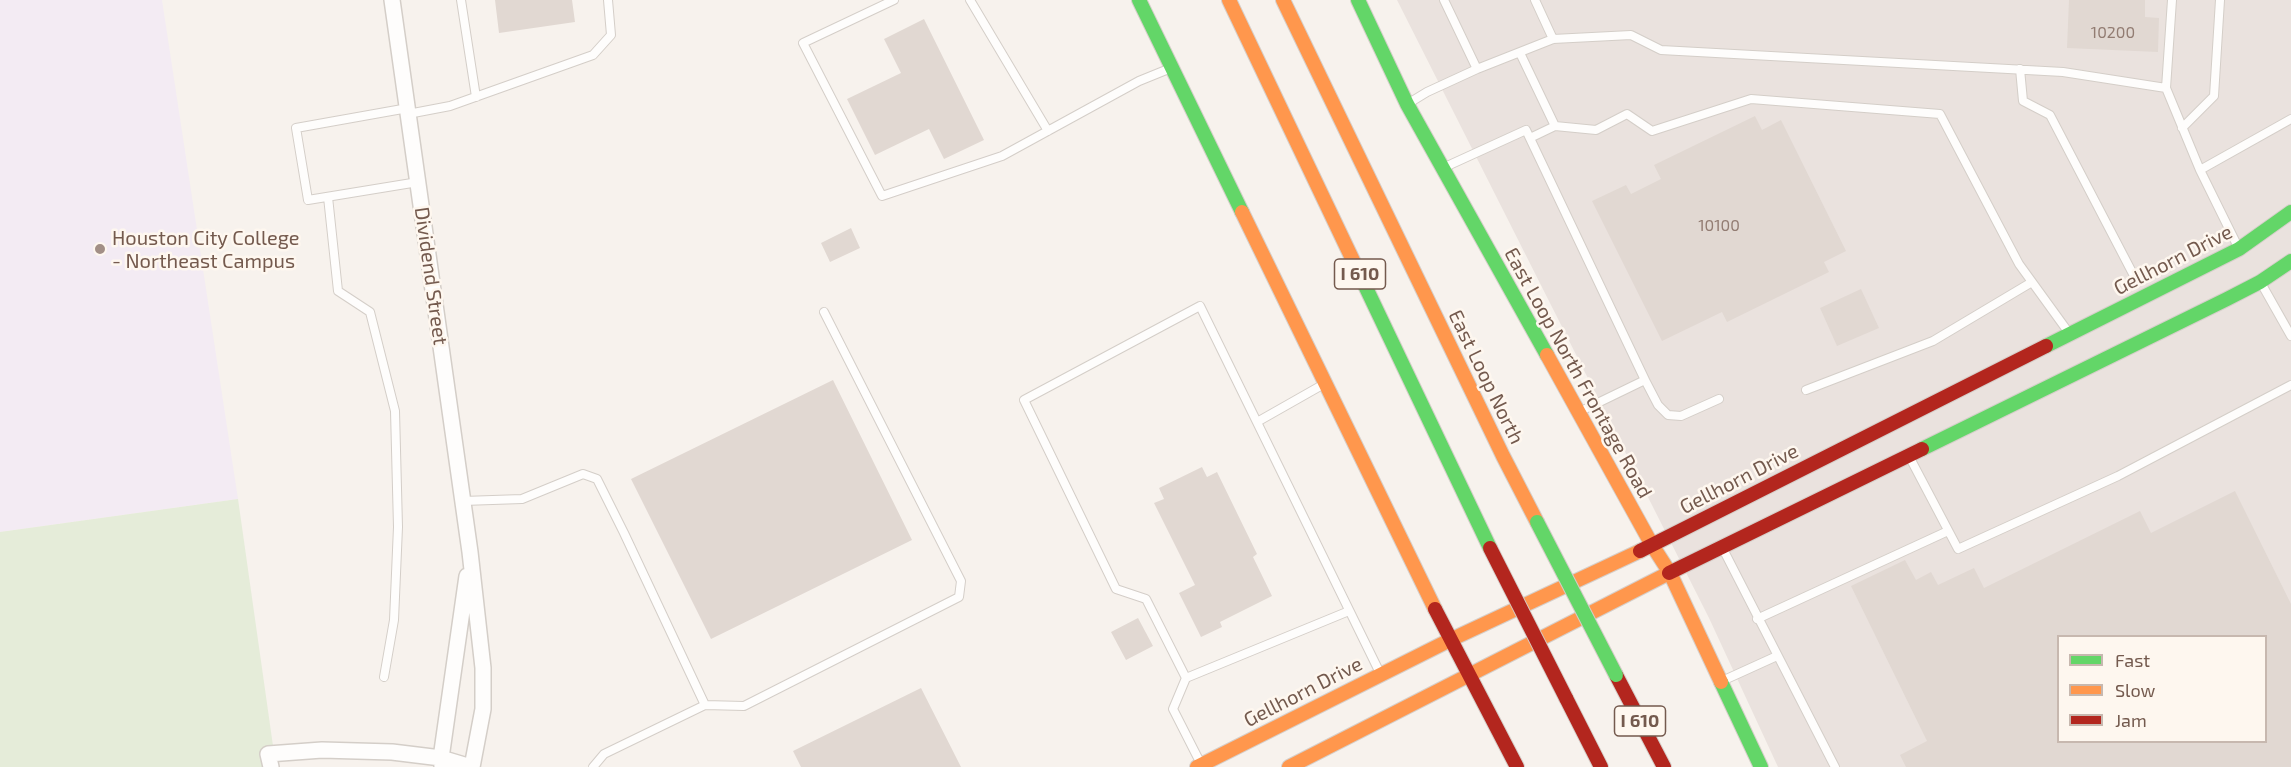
<!DOCTYPE html>
<html>
<head>
<meta charset="utf-8">
<style>
  body { margin:0 }
  #map { position:relative; width:2291px; height:767px; overflow:hidden; background:#f7f2ed; font-family:"Exo 2",sans-serif }
  canvas { display:block }
  .legend { position:absolute; left:2057px; top:635px; width:210px; height:108px; box-sizing:border-box; background:#fef7ef; border:2px solid #c7b8af; margin:0; padding:8px 10px; list-style:none; font-size:18px; color:#745a4e }
  .legend li { display:flex; align-items:center; gap:12px; height:30px }
  .legend b { width:30px; border:2px solid #c7b8af }
</style>
</head>
<body>
<div id="map">
<canvas width="2291" height="767"></canvas>
<ul class="legend">
<li><b style="height:8px;background:#63d668"></b>Fast</li>
<li><b style="height:8px;background:#ff974d"></b>Slow</li>
<li><b style="height:8px;background:#b3261e"></b>Jam</li>
</ul>
</div>
<script>
const g = document.querySelector('canvas').getContext('2d');
g.lineJoin = 'round';
function paint(path, color) { g.fillStyle = color; g.fill(path, 'evenodd'); }
const poly = rows => new Path2D(rows.map(r => 'M' + r).join(''));
function trace(path, color, width, dash) { g.strokeStyle = color; g.lineWidth = width; g.lineCap = dash ? 'butt' : 'round'; g.setLineDash(dash || []); g.stroke(path); }
function write(font, color, halo, rows, align = 'center') {
  g.font = font + ' "Exo 2",sans-serif'; g.lineWidth = 5; g.setLineDash([]); g.textBaseline = 'middle'; g.strokeStyle = halo; g.fillStyle = color; for (const [text, x, y, turn = 0] of rows) {
    g.save(); g.translate(x, y); g.rotate((+turn || 0) * Math.PI / 180); g.textAlign = isNaN(turn) ? turn : align; if (halo) g.strokeText(text, 0, 0); g.fillText(text, 0, 0); g.restore();
  }
}
const industrial = poly([
  [1397,0,2291,0,2291,767,1778,767,1709,618],
  [2058,636,2266,636,2266,742,2058,742]
]);
const education = poly([
  [0,0,162,0,238,499,0,532]
]);
const green = poly([
  [238,499,276,767,0,767,0,532]
]);
const building = poly([
  [495,0,572,0,575,22,499,33],
  [2069,0,2145,0,2145,17,2159,18,2158,52,2067,48],
  [924,19,984,140,944,159,929,129,875,155,847,99,901,73,884,39],
  [1755,116,1762,130,1781,120,1846,251,1824,262,1829,272,1727,322,1722,312,1662,341,1592,201,1626,185,1631,194,1661,179,1654,165],
  [851,228,860,248,830,262,821,243],
  [1861,289,1879,328,1837,346,1820,308],
  [833,380,912,540,711,639,631,479],
  [1202,467,1207,477,1217,472,1257,554,1253,557,1272,596,1220,622,1222,627,1201,637,1179,593,1195,585,1154,503,1164,499,1159,488],
  [2235,491,2291,604,2291,767,1906,767,1900,755,1927,741,1851,586,1905,560,1916,580,1931,572,1938,585,1974,568,1984,588,2140,511,2151,533],
  [2058,636,2265,636,2265,741,2058,741],
  [1138,618,1153,646,1126,660,1111,632],
  [921,688,961,767,801,767,793,751]
]);
const lane = poly([
  [461,0,476,97],
  [894,0,803,43,882,196,1002,156,1139,81,1171,68],
  [970,0,1048,131],
  [1444,0,1477,69],
  [1535,0,1553,39],
  [1520,53,1555,126,1530,138],
  [2020,69,2023,101,2050,115,2133,274],
  [2166,88,2172,0],
  [1409,103,1427,92,1477,69,1553,39,1631,35,1661,50,2063,72,2166,88,2200,170,2238,247],
  [408,108,296,128,308,200,418,182],
  [408,114,450,106,593,55,611,35,608,0],
  [1555,126,1596,130,1627,114,1652,131,1751,99,1940,114,2019,264,2069,333],
  [2182,128,2214,96,2220,0],
  [1445,167,1526,130,1645,380,1579,412],
  [2200,170,2291,119],
  [328,197,338,291,370,312,395,411,398,527,394,620,384,677],
  [2261,283,2291,336],
  [1645,380,1658,405,1668,415,1681,416,1719,399],
  [1806,390,1933,341,2032,282],
  [1257,422,1324,384],
  [1910,458,1958,549,2118,476,2291,385],
  [463,501,522,499,583,474,597,479,624,533,705,705,604,754,593,767],
  [1723,549,1835,767],
  [1757,619,1948,531],
  [1186,678,1349,611],
  [1722,681,1777,656],
  [705,705,744,706,959,597,961,581,824,312],
  [1201,764,1173,709,1186,678,1146,599,1116,589,1024,400,1200,306,1380,673]
]);
const street = poly([
  [392,0,470,552,483,668,483,709,472,767],
  [442,766,441,758,467,576],
  [271,767,268,754,322,750,392,752,441,758,471,767]
]);
const fast = poly([
  [1139,0,1242,212],
  [1358,0,1407,104,1547,355],
  [1359,273,1490,548],
  [2046,346,2239,249,2291,212],
  [1922,449,2227,299,2260,282,2291,261],
  [1721,682,1761,767]
]);
const slow = poly([
  [1229,0,1359,273],
  [1283,0,1503,456,1537,522],
  [1242,212,1435,609],
  [1547,355,1652,545,1670,573,1721,682],
  [1197,767,1450,640,1640,551],
  [1289,767,1669,573]
]);
const jam = poly([
  [1640,551,2046,346],
  [1669,573,1922,449],
  [1435,609,1517,767],
  [1616,675,1664,767],
  [1566,698,1601,767]
]);
const fastBridge = poly([
  [1537,522,1616,675]
]);
const jamBridge = poly([
  [1490,548,1566,698]
]);
const markers = [
  [100,249,6,"#a28f86"]
];
const numberNames = [
  ["10200",2113,33],
  ["10100",1719,226]
];
const shields = [
  [1360,274,51],
  [1640,721,51]
];
const shieldNames = [
  ["I 610",1360,274],
  ["I 610",1640,721]
];
const poiNames = [
  ["Houston City College",112,238],
  ["- Northeast Campus",112,261]
];
const streetNames = [
  ["Gellhorn Drive",2173,260,-27],
  ["Dividend Street",431,276,82],
  ["East Loop North Frontage Road",1578,373,61],
  ["East Loop North",1486,377,64],
  ["Gellhorn Drive",1739,479,-27],
  ["Gellhorn Drive",1303,692,-27]
];
paint(industrial, '#eae2de');
paint(education, '#f3ebf3');
paint(green, '#e5ecd9');
paint(building, '#e1d8d2');
trace(lane, '#d4cec8', 10);
trace(street, '#d4cec8', 18);
trace(fast, '#d6cfca', 16);
trace(slow, '#d6cfca', 16);
trace(jam, '#d6cfca', 16);
trace(lane, '#fefdfc', 8);
trace(street, '#fefdfc', 15);
trace(fast, '#63d668', 14);
trace(slow, '#ff974d', 14);
trace(jam, '#b3261e', 14);
trace(fastBridge, '#d5ccc8', 16, []);
trace(jamBridge, '#d5ccc8', 16, []);
trace(fastBridge, '#63d668', 14);
trace(jamBridge, '#b3261e', 14);
for (const [x, y, r, color] of markers) { const dot = new Path2D(); dot.arc(x, y, r, 0, 2 * Math.PI); g.fillStyle = color; g.fill(dot); trace(dot, '#fef7ef', 2); }
write('16px', '#927c72', null, numberNames);
for (const [x, y, w] of shields) { const box = new Path2D(); box.roundRect(x - w / 2, y - 15, w, 30, 4.5); g.fillStyle = '#fef7ef'; g.fill(box); trace(box, '#745a4e', 1.5); }
write('bold 18px', '#745a4e', null, shieldNames);
write('20px', '#745a4e', '#fef7ef', poiNames, 'left');
write('20px', '#745a4e', '#fef7ef', streetNames);
</script>
</body>
</html>
